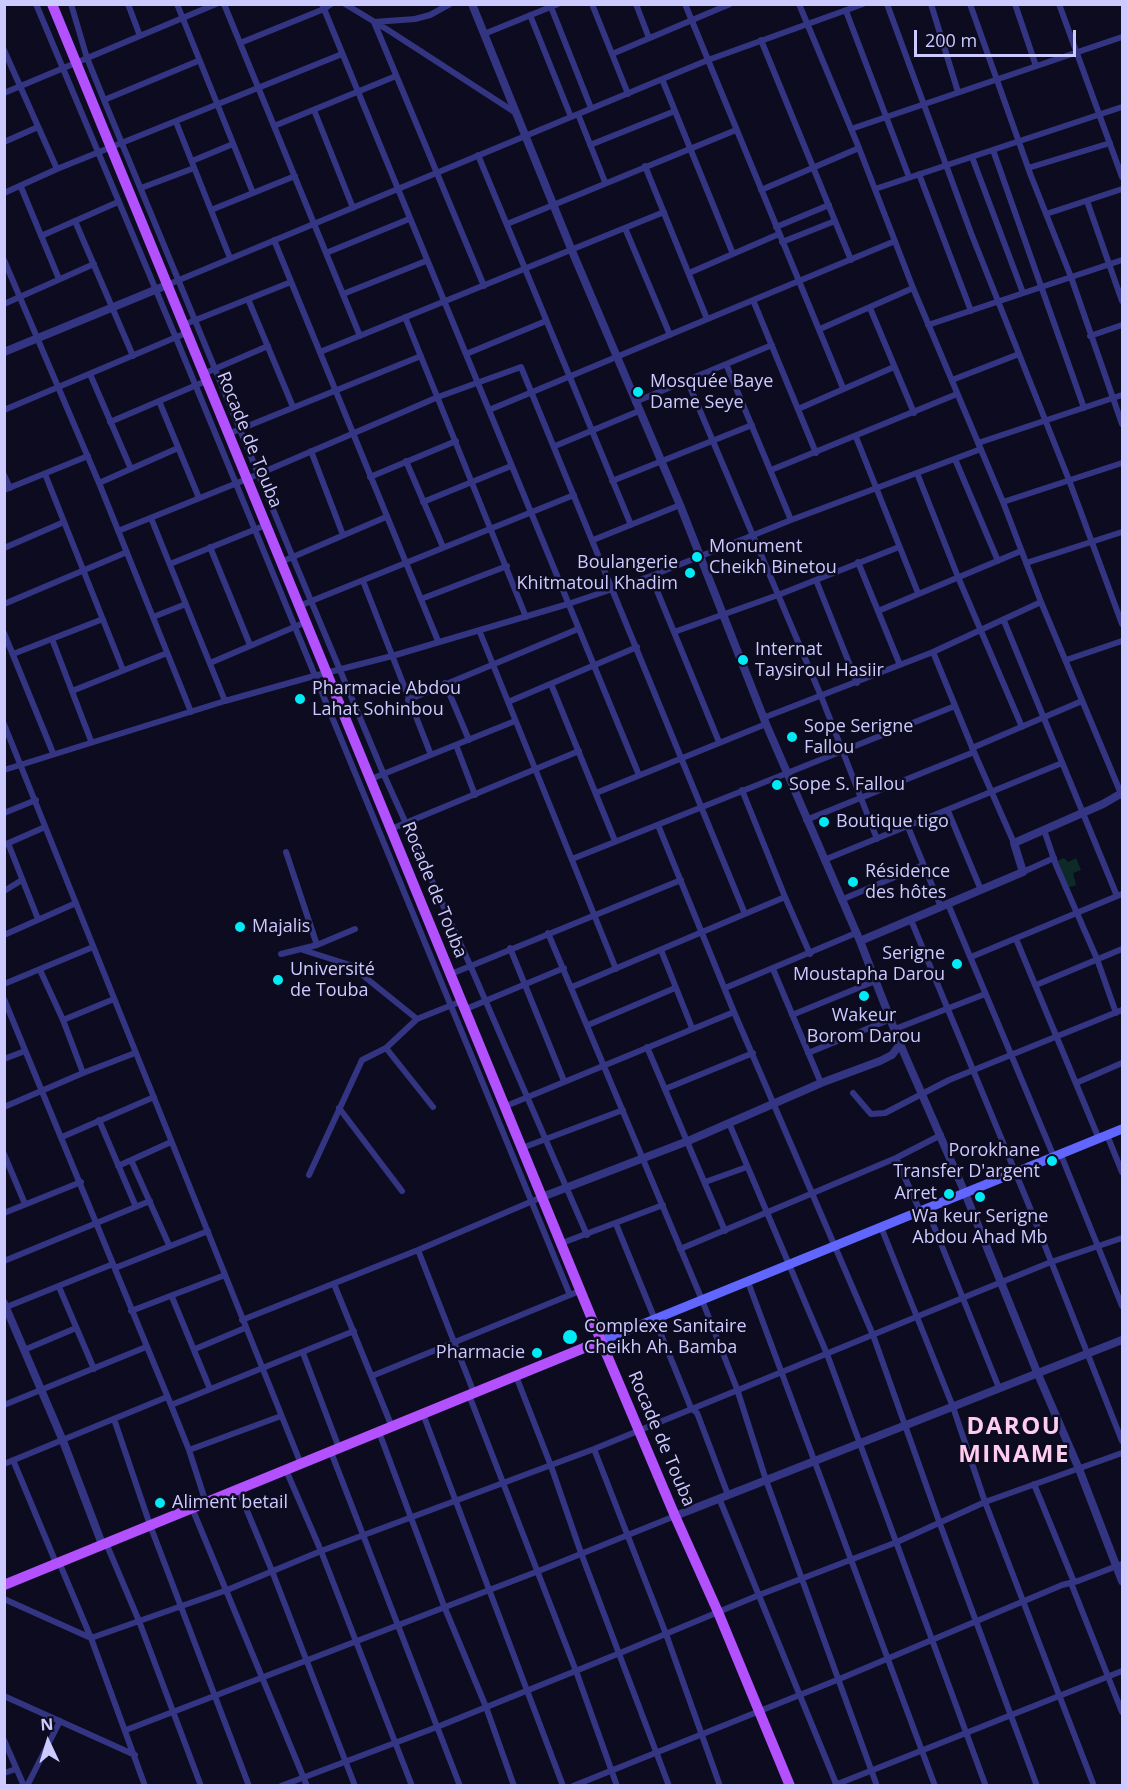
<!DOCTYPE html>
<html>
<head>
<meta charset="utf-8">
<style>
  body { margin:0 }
  #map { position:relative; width:1127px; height:1790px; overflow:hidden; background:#0d0b20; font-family:"Open Sans",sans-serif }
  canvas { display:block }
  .frame { position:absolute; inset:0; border:6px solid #cdcaff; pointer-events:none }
  .north { position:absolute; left:18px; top:1712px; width:60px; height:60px; -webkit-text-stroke:4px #0d0b20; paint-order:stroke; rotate:356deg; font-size:16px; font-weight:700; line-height:24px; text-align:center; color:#cdcaff }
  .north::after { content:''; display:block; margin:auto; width:21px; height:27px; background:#cdcaff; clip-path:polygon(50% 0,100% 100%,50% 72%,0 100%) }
  .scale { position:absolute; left:914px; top:30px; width:162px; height:27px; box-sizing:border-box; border:3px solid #cdcaff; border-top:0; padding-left:8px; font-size:18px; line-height:21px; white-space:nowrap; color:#cdcaff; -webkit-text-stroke:4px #0d0b20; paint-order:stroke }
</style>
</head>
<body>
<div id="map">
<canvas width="1127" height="1790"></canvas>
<div class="frame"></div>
<div class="north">N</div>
<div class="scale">200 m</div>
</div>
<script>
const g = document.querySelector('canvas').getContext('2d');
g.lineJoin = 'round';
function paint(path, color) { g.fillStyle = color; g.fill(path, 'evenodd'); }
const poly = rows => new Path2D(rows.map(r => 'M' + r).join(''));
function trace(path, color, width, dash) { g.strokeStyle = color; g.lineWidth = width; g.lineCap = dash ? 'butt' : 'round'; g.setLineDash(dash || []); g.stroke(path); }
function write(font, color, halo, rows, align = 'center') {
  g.font = font + ' "Open Sans",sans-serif'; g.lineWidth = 5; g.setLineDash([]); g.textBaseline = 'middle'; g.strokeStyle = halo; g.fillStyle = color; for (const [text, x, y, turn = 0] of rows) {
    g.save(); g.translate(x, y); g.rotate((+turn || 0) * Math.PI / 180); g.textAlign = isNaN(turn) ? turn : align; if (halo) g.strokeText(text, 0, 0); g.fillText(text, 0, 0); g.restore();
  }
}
const green = poly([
  [1064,858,1068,862,1076,858,1081,870,1073,873,1076,885,1067,888,1057,861]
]);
const minor = poly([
  [36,4,176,338,570,1295],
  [71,4,87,58,104,100,293,558,384,775,470,965,587,1235],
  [128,4,140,36],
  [177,4,253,193],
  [224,4,360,336],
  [322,4,639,775],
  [345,4,388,30,516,113],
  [450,4,430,15,415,19,374,22,484,286],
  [592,4,628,94],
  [636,4,649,38],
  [685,4,843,388],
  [799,4,859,148,913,288,1003,502,1041,602,1122,796],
  [887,4,971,233,1069,480,1122,624],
  [931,4,958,92],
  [970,4,1031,176,1071,277,1122,424],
  [1015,4,1036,66],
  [1059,4,1122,177],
  [551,7,591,108],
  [846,11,909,177],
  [530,15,571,117],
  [484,34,558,4],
  [761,40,851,260],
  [240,43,324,9,331,4],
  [4,50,57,169],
  [612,54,730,4],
  [662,79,733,254],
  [4,93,216,4],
  [104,100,198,61],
  [314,110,353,208],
  [578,114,605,182],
  [176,122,230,258],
  [274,126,396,76],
  [851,129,1122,37],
  [4,142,38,127],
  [590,145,675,111],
  [993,150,1084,408],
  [478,155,631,525],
  [972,157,1023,293],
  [192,161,233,144],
  [645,166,707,319],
  [1028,168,1110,143],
  [919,174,971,311],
  [21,187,59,279],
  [141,188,194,168],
  [875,189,1122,107],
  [761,190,859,148],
  [4,193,57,169,342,54],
  [1087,201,1122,301],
  [211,210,295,176],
  [1046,214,1122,189],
  [75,221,133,356],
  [507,224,736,130],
  [776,227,829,205],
  [625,228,670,335],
  [41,236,118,202],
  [274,240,438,641],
  [782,242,835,221],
  [326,253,409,219],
  [4,260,99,483,191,712],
  [689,273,779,234],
  [167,285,708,60,863,4],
  [343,294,426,261],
  [248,299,293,407],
  [753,300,816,453],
  [4,304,94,264],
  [870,308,914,413],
  [405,317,526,617],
  [183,325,291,282],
  [928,325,1122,260],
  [820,329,913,288],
  [1090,336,1122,325],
  [320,352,664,212],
  [466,354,546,321],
  [726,364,791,520],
  [90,374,131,469],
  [203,374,268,346],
  [687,380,821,696,877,839],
  [952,380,1019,354],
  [159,401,199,498],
  [635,402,772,345],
  [798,409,894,367],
  [4,410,186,333],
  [489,410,895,241],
  [110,422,206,381],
  [228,434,421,356],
  [856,437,918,593],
  [978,443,1122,395],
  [555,446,639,411],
  [311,451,343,535],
  [955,459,998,561],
  [406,461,443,547],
  [771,470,957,394],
  [917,473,958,577,1022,727],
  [45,474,123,670],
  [4,475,10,488],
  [370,477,456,441],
  [612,481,752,425],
  [99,483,178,448],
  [4,490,88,456],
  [423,502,511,466],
  [1003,502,1122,463],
  [151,518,225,701],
  [118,531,247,479,438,397,521,367,745,914],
  [593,540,680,505],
  [210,547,250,645],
  [4,548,64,522],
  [281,562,386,517],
  [858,562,900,665],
  [1026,563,1122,532],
  [170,564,266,525],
  [651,576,719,742],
  [816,580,857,683],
  [363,581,431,755],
  [421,599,507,566],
  [4,604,127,552],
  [299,606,574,495],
  [878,611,1021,551],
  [153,617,186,604],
  [1004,621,1117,896],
  [479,630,616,969],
  [674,632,778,595,899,547],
  [4,633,53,753],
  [52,639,91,741],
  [933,652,974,752,1014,843],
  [13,654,103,619],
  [1066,660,1122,641],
  [210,663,306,622],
  [445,683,469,740],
  [551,684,615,841],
  [72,691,167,653],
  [408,700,578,629],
  [508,702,637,647],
  [763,718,933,652,1041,602],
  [4,724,301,1464],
  [456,745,475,795],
  [972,748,1082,701],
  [4,770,225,701,314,676,392,656,568,604,651,576,791,520,981,449],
  [371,779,515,721],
  [742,790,785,897,810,954],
  [596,793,766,724],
  [948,811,981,890],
  [4,813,36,800],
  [806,820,974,752],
  [658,825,734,1012,873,1335,940,1524,1037,1786],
  [908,827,941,907],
  [391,829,579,751],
  [1044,830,1056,865,1097,959,1116,1013],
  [8,843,38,919],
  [4,845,45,827],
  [286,852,317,945],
  [572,859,955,706],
  [824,860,1062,763],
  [1023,872,1054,858],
  [4,891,22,880],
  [841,900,923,865],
  [948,904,1054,1157],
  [911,920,1028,1203,1122,1441],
  [548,933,702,1300,737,1389,766,1480,877,1786],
  [4,935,76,903],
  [1016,939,1099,1139],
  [510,948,564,1081],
  [303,950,350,965,417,1019],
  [661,950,692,1028],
  [281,954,317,945,355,929],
  [971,957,1122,894],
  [773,969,821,1083],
  [40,970,63,1020,83,1073],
  [451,974,681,880],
  [4,984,93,947],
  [1036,985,1122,949],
  [572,987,785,897],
  [725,988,856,933],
  [4,999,171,1405,189,1450,206,1503],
  [466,1009,564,968],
  [792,1015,875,981],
  [63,1020,114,999],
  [588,1025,675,988],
  [895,1029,985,994],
  [647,1047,725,1231],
  [386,1048,433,1107],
  [808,1053,891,1019],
  [4,1059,25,1051],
  [1076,1083,1122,1063],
  [665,1089,753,1053],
  [853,1093,871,1114,885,1113,949,1080,1122,1010],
  [506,1106,734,1012],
  [4,1107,83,1073,135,1053],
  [339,1108,402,1191],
  [99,1120,136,1207],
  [729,1123,827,1354,985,1784],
  [1107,1135,1122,1172],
  [62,1137,154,1097],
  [522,1148,623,1110],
  [4,1154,25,1204],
  [1061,1155,1122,1306],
  [896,1158,920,1211],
  [131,1160,169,1245],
  [118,1166,171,1142],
  [309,1175,362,1060,386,1048,417,1019,462,1001],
  [705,1182,747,1167],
  [927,1209,999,1388],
  [4,1213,81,1182],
  [616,1224,691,1408,697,1413,699,1418,728,1495],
  [881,1227,953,1407,985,1502,1094,1786],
  [562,1243,663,1205],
  [680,1249,896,1158,941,1135],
  [418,1250,474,1393],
  [4,1261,150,1201],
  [115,1268,208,1231],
  [748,1282,935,1786],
  [334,1284,392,1427],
  [59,1287,94,1369],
  [172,1297,210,1389],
  [4,1308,113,1264],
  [131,1311,225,1275],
  [242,1320,418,1250,542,1197],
  [195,1349,245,1328],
  [24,1350,76,1328],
  [303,1353,339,1448],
  [372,1376,582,1290],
  [516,1376,551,1466,581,1553,669,1786],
  [469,1395,576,1671,617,1786],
  [4,1405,146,1347],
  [171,1405,354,1331],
  [423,1414,563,1786],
  [114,1419,150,1525,249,1786],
  [379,1432,444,1606,486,1707,514,1786],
  [594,1449,666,1634,720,1786],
  [189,1450,281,1416],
  [331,1452,460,1786],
  [13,1460,56,1563],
  [4,1464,167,1397],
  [286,1470,321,1551,412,1786],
  [1034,1484,1074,1582],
  [238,1489,272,1571,355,1786],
  [719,1498,837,1786],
  [192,1508,307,1786],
  [106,1543,139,1621,201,1786],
  [59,1562,91,1638,145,1786],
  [1071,1583,1122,1712],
  [4,1599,91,1638,227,1590,321,1551,594,1449,982,1290,1051,1262,1122,1238],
  [4,1696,135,1755],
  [126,1730,536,1572,675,1516],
  [4,1740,24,1786],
  [4,1773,16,1769],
  [835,1785,1122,1671],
  [27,1786,60,1721],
  [281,1786,437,1727,620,1653,759,1595,897,1542,985,1502,1122,1453],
  [573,1786,837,1680,1062,1585,1078,1581,1122,1564]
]);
const tertiary = poly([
  [472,4,572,251,680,505,766,724,860,941,900,1044,965,1193,1037,1372,1079,1469,1122,1581],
  [4,352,167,285],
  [860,941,1023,872,1014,843,1103,804,1122,793],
  [542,1197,688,1141,821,1083,880,1061,892,1055,900,1044],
  [4,1303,63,1441,102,1544],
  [675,1516,1122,1340]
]);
const secondary = poly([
  [601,1341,1122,1129]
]);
const primary = poly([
  [52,4,601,1341,675,1516,718,1612,790,1786],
  [4,1585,601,1341]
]);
const markers = [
  [638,392,6,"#00ebf5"],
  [697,557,6,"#00ebf5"],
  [690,573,6,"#00ebf5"],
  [743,660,6,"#00ebf5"],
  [300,699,6,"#00ebf5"],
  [792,737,6,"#00ebf5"],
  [777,785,6,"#00ebf5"],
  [824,822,6,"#00ebf5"],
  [853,882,6,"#00ebf5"],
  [240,927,6,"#00ebf5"],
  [957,964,6,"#00ebf5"],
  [278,980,6,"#00ebf5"],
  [864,996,6,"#00ebf5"],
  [1052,1161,6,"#00ebf5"],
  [949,1194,6,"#00ebf5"],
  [980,1197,6,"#00ebf5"],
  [570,1337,8,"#00ebf5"],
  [537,1353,6,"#00ebf5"],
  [160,1503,6,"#00ebf5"]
];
const poiNames = [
  ["Mosquée Baye",650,382],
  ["Dame Seye",650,403],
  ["Monument",709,547],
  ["Cheikh Binetou",709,568],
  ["Boulangerie",678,563,"right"],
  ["Khitmatoul Khadim",678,584,"right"],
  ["Internat",755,650],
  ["Taysiroul Hasiir",755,671],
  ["Pharmacie Abdou",312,689],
  ["Lahat Sohinbou",312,710],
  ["Sope Serigne",804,727],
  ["Fallou",804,748],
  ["Sope S. Fallou",789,785],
  ["Boutique tigo",836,822],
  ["Résidence",865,872],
  ["des hôtes",865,893],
  ["Majalis",252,927],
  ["Serigne",945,954,"right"],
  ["Moustapha Darou",945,975,"right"],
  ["Université",290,970],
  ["de Touba",290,991],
  ["Wakeur",864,1016,"center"],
  ["Borom Darou",864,1037,"center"],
  ["Porokhane",1040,1151,"right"],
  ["Transfer D'argent",1040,1172,"right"],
  ["Arret",937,1194,"right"],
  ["Wa keur Serigne",980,1217,"center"],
  ["Abdou Ahad Mb",980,1238,"center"],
  ["Complexe Sanitaire",584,1327],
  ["Cheikh Ah. Bamba",584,1348],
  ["Pharmacie",525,1353,"right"],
  ["Aliment betail",172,1503]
];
const streetNames = [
  ["Rocade de Touba",249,440,68],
  ["Rocade de Touba",434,890,68],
  ["Rocade de Touba",661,1439,67]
];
const districtNames = [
  ["DAROU",1014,1427],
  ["MINAME",1014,1455]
];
paint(green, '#0e2a27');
trace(minor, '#333582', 6);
trace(tertiary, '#333582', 8);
trace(secondary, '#6166ff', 9);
trace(primary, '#b351ff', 10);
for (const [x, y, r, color] of markers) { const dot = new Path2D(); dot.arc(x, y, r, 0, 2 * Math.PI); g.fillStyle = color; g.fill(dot); trace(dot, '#0d0b20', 2); }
write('18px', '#cdcaff', '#0d0b20', poiNames, 'left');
write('18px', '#cdcaff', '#0d0b20', streetNames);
g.letterSpacing = '1.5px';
write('bold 24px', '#ffccef', '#0d0b20', districtNames);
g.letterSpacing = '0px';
</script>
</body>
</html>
